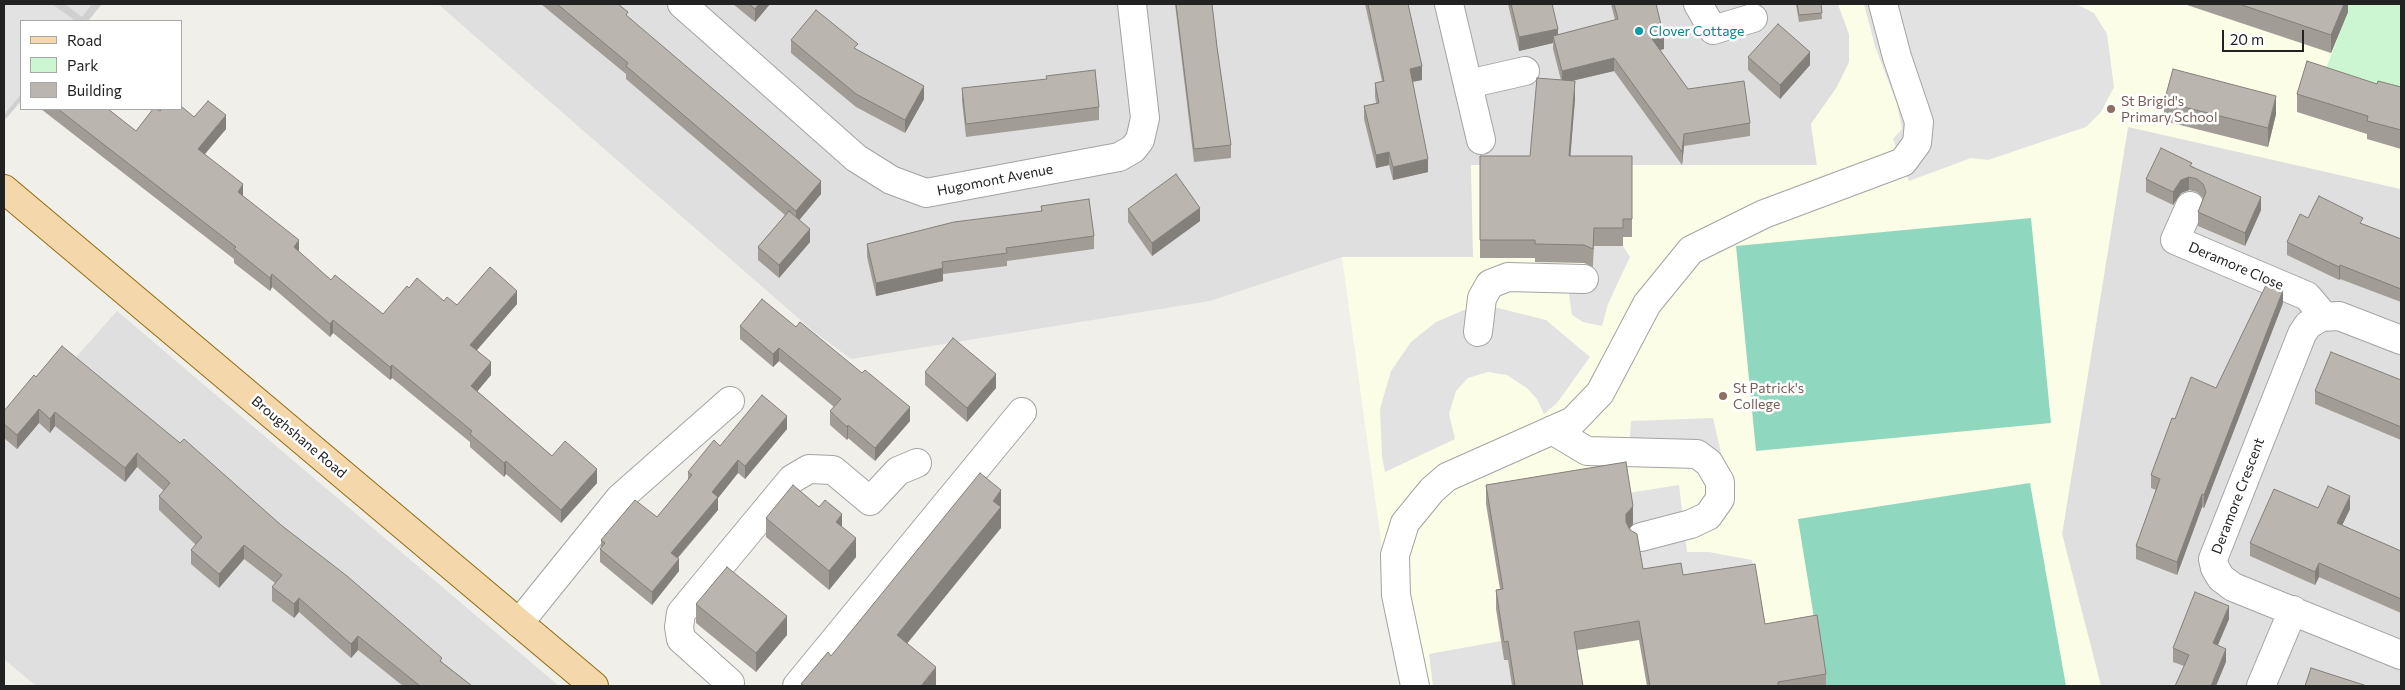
<!DOCTYPE html>
<html>
<head>
<meta charset="utf-8">
<style>
  body { margin:0 }
  #map { position:relative; width:2405px; height:690px; overflow:hidden; background:#f1efea; font-family:Commissioner,sans-serif }
  canvas { display:block }
  .frame { position:absolute; inset:0; border:5px solid #222; pointer-events:none }
  .legend { position:absolute; left:20px; top:20px; width:162px; height:90px; box-sizing:border-box; background:#fff; border:1px solid #a7a7a7; margin:0; padding:6px 9px; list-style:none; font-size:15px; color:#222 }
  .legend li { display:flex; align-items:center; gap:10px; height:25px }
  .legend b { width:25px; border:1px solid #a7a7a7 }
  .scale { position:absolute; left:2222px; top:30px; width:82px; height:22px; box-sizing:border-box; border:2px solid #222; border-top:0; padding-left:6px; font-size:15px; line-height:18px; white-space:nowrap; color:#222; -webkit-text-stroke:4px #fff; paint-order:stroke }
</style>
</head>
<body>
<div id="map">
<canvas width="2405" height="690"></canvas>
<div class="frame"></div>
<ul class="legend">
<li><b style="height:6px;background:#f4d8ab"></b>Road</li>
<li><b style="height:14px;background:#ccf6d1"></b>Park</li>
<li><b style="height:14px;background:#bbb5af"></b>Building</li>
</ul>
<div class="scale">20 m</div>
</div>
<script>
const g = document.querySelector('canvas').getContext('2d');
g.lineJoin = 'round';
function paint(path, color) { g.fillStyle = color; g.fill(path, 'evenodd'); }
const poly = rows => new Path2D(rows.map(r => 'M' + r).join(''));
function trace(path, color, width, dash) { g.strokeStyle = color; g.lineWidth = width; g.lineCap = dash ? 'butt' : 'round'; g.setLineDash(dash || []); g.stroke(path); }
function write(font, color, halo, rows, align = 'center') {
  g.font = font + ' Commissioner,sans-serif'; g.lineWidth = 5; g.setLineDash([]); g.textBaseline = 'middle'; g.strokeStyle = halo; g.fillStyle = color; for (const [text, x, y, turn = 0] of rows) {
    g.save(); g.translate(x, y); g.rotate((+turn || 0) * Math.PI / 180); g.textAlign = isNaN(turn) ? turn : align; if (halo) g.strokeText(text, 0, 0); g.fillText(text, 0, 0); g.restore();
  }
}
const residential = poly([
  [438,4,1838,4,1849,34,1850,62,1837,87,1811,124,1817,166,1471,165,1474,257,1342,257,1210,301,851,359,813,331],
  [2128,126,2401,189,2401,686,2101,686,2062,534],
  [117,311,559,686,36,686,4,659,4,438]
]);
const education = poly([
  [1838,4,2401,4,2401,189,2128,127,2062,534,2101,686,1401,686,1342,257,1473,257,1471,165,1817,165,1811,124,1837,87,1849,62,1849,34]
]);
const religious = poly([
  [4,4,102,4,88,21,21,21,21,101,4,121]
]);
const park = poly([
  [2325,4,2401,4,2401,106,2320,84,2348,12]
]);
const pitch = poly([
  [2031,218,2051,423,1756,451,1736,246],
  [2030,483,2066,686,1825,686,1798,519]
]);
const parking = poly([
  [4,4,52,4,76,21,21,21,21,94,4,115],
  [65,4,92,4,82,17],
  [1864,4,2076,4,2094,13,2107,34,2114,87,2101,112,2086,127,1988,160,1971,158,1909,181,1893,139,1902,129,1897,104,1875,46],
  [1594,246,1623,246,1630,257,1608,304,1602,326,1583,322,1572,315,1569,294,1562,278,1562,268,1593,268],
  [1490,306,1546,320,1590,357,1557,403,1544,414,1537,399,1527,388,1507,375,1488,372,1468,378,1456,391,1449,414,1455,439,1385,472,1382,457,1380,409,1391,371,1411,342,1436,322,1464,310],
  [1713,418,1724,466,1629,453,1631,421],
  [1679,485,1687,552,1709,552,1752,560,1755,582,1643,588,1628,493],
  [1501,641,1504,660,1508,660,1512,686,1433,686,1429,654]
]);
const minor = poly([
  [682,4,856,158,891,180,926,193,1119,157,1133,149,1140,140,1145,118,1132,4],
  [1449,4,1481,140],
  [1698,4,1713,30,1753,18],
  [1468,84,1525,71],
  [2190,206,2175,240,2307,296,2324,316],
  [1478,332,1482,298,1490,284,1508,277,1584,279],
  [2401,340,2339,316,2321,317,2308,325,2302,334,2213,559,2215,568,2221,578,2233,587,2401,655],
  [1552,430,1587,451,1697,454,1709,463,1720,482,1720,499,1708,516,1691,524,1641,537],
  [519,623,620,498,730,401],
  [728,686,730,683,681,639,679,627,681,613,792,479,809,469,833,470,870,501,898,471,917,463],
  [797,686,1022,412],
  [1415,686,1396,595,1395,555,1405,523,1432,490,1447,477,1573,421,1600,393,1647,304,1691,250,1764,214,1903,162,1917,143,1919,122,1897,57,1883,4],
  [2261,686,2293,610]
]);
const major = poly([
  [4,189,594,686]
]);
const wall = poly([
  [541,4,618,4,628,17,821,194,799,220,810,242,779,278,758,260,758,247,785,215,626,79,626,74],
  [733,4,770,4,755,22],
  [1175,4,1212,4,1217,47,1231,145,1231,158,1194,162],
  [1365,4,1408,4,1422,80,1413,82,1428,172,1393,180,1389,165,1376,168,1364,119,1364,106,1376,103,1375,96,1375,83,1382,81],
  [1508,4,1552,4,1558,35,1615,20,1611,4,1656,4,1664,49,1660,50,1688,89,1750,123,1750,136,1684,146,1682,165,1614,71,1572,81,1575,99,1570,156,1632,156,1632,237,1623,237,1623,246,1594,246,1593,267,1584,263,1535,262,1535,258,1480,258,1480,156,1530,156,1561,80,1553,49,1553,43,1519,51],
  [1796,4,1821,4,1822,19,1799,22],
  [2184,4,2348,4,2348,12,2331,53],
  [791,40,858,50,924,99,905,133,856,107,791,53],
  [1748,57,1810,65,1780,99,1748,70],
  [2377,84,2401,87,2401,149,2367,139,2367,134,2297,112,2297,94],
  [962,88,1099,107,1099,120,966,137,962,101],
  [2164,102,2276,114,2268,147,2164,121],
  [41,109,108,109,136,131,160,111,194,117,226,129,205,154,243,196,299,252,331,280,383,314,409,288,457,305,517,304,477,350,491,375,477,391,552,456,597,483,561,523,506,474,504,477,470,447,470,442,392,378,390,380,333,333,330,337,272,287,270,291,234,263,234,259],
  [2192,166,2261,210,2245,246,2198,226,2198,212,2203,198,2197,192,2189,190,2181,193,2173,205,2146,192,2146,179],
  [1041,206,1094,236,1094,249,1007,261,1007,266,943,274,943,281,876,296,867,257,867,244,1041,211],
  [1128,209,1200,221,1152,256,1128,222],
  [2308,218,2363,224,2401,239,2401,302,2340,279,2339,280,2287,255,2287,242],
  [2283,303,2204,508,2202,507,2177,575,2136,559,2136,546,2156,490,2151,488,2151,475,2175,419,2216,388],
  [740,326,796,327,910,421,875,461,848,438,847,440,830,425,830,411,834,407,779,361,773,367,740,339],
  [925,372,996,388,967,422,925,385],
  [36,377,180,443,281,525,442,662,472,686,403,686,358,650,351,658,299,612,294,618,272,601,272,587,275,583,244,559,219,588,191,564,191,550,196,545,159,510,159,496,164,491,137,467,125,482,55,426,50,433,39,423,17,449,4,438,4,424],
  [2401,380,2401,440,2315,404,2315,391],
  [787,429,745,479,738,473,718,498,718,510,678,558,679,571,652,605,600,562,600,549,601,547,601,540,657,517,688,481,688,472,720,446],
  [1486,485,1633,524,1630,528,1643,569,1683,575,1765,624,1826,674,1826,686,1647,686,1639,640,1577,650,1583,686,1512,686,1508,660,1504,660,1496,609,1496,590,1500,589,1486,504],
  [2318,508,2350,509,2342,525,2401,551,2401,613,2319,577,2315,585,2250,556,2250,543],
  [766,518,842,527,856,557,829,590,766,537],
  [696,604,787,635,756,672,696,623],
  [2229,619,2218,645,2226,662,2184,666,2173,662,2173,648]
]);
const shadedWall = poly([
  [759,4,770,4,755,22,755,9],
  [2344,4,2348,4,2348,12,2331,53,2331,35],
  [1558,29,1558,42,1553,36,1553,43,1519,51,1519,37],
  [1664,37,1664,49,1652,52,1652,39],
  [1810,52,1810,65,1780,99,1780,85],
  [1614,58,1614,71,1562,83,1562,71],
  [1422,66,1422,80,1410,82,1410,69],
  [1575,81,1575,99,1569,174,1569,156],
  [924,86,924,99,905,133,905,120],
  [2276,96,2276,114,2268,147,2268,128],
  [226,115,226,129,198,162,198,149],
  [1684,134,1684,146,1682,165,1682,152],
  [1389,152,1389,165,1376,168,1376,155],
  [1428,159,1428,172,1393,180,1393,167],
  [2189,177,2189,190,2181,193,2173,205,2173,192,2181,180],
  [821,181,821,194,796,224,796,211],
  [243,184,243,197,238,192],
  [2261,197,2261,210,2245,246,2245,233],
  [1200,208,1200,221,1152,256,1152,243],
  [810,229,810,242,779,278,779,265],
  [299,240,299,253,294,247],
  [2340,265,2340,279,2339,280,2339,267],
  [943,268,943,281,876,296,876,283],
  [272,274,272,287,270,291,270,278],
  [2283,290,2283,303,2204,508,2204,495],
  [517,291,517,304,470,358,470,345],
  [333,320,333,333,330,337,330,324],
  [779,348,779,361,773,367,773,354],
  [491,362,491,375,471,399,471,386],
  [392,365,392,378,390,380,390,367],
  [996,374,996,388,967,422,967,408],
  [910,407,910,421,875,461,875,448],
  [39,409,39,423,17,449,17,435],
  [55,412,55,426,50,433,50,419],
  [787,416,787,429,745,479,745,466],
  [848,425,848,438,847,440,847,427],
  [137,453,137,467,125,482,125,468],
  [738,460,738,473,718,498,718,510,671,565,671,553,712,492],
  [506,461,506,474,504,477,504,463],
  [597,469,597,483,561,523,561,510],
  [1001,490,1001,528,897,656,897,635],
  [2202,494,2202,507,2177,575,2177,562],
  [2350,496,2350,509,2337,536,2337,523],
  [1633,506,1633,524,1626,532,1626,514],
  [842,514,842,533,836,522],
  [856,538,856,557,829,590,829,571],
  [244,545,244,559,219,588,219,574],
  [679,559,679,571,652,605,652,592],
  [2319,563,2319,577,2315,585,2315,572],
  [299,598,299,612,294,618,294,604],
  [2229,606,2229,619,2213,656,2213,643],
  [787,616,787,635,756,672,756,653],
  [358,636,358,650,351,658,351,644],
  [2226,649,2226,662,2216,686,2211,686],
  [936,667,936,686,921,686]
]);
const building = poly([
  [557,4,618,4,628,12,626,15,821,181,796,211,626,66,628,63,557,4],
  [749,4,759,4,755,9,749,4],
  [1176,4,1212,4,1217,47,1231,145,1194,149,1176,4],
  [1368,4,1408,4,1422,66,1410,69,1428,159,1393,167,1389,152,1376,155,1364,106,1379,103,1375,83,1384,81,1368,4],
  [1511,4,1552,4,1558,29,1519,37,1511,4],
  [1614,4,1656,4,1664,37,1652,39,1688,89,1744,81,1750,123,1684,134,1682,152,1614,58,1562,71,1553,36,1618,19,1614,4],
  [1797,4,1821,4,1822,13,1799,15,1797,4],
  [2239,4,2344,4,2331,35,2239,4],
  [816,10,858,44,854,48,924,86,905,120,856,94,791,40,816,10],
  [1778,24,1810,52,1780,85,1748,57,1778,24],
  [2307,61,2377,84,2378,81,2401,87,2401,130,2367,121,2368,116,2297,94,2307,61],
  [2173,69,2276,96,2268,128,2164,102,2173,69],
  [1095,70,1099,107,966,124,962,88,1047,79,1046,76,1095,70],
  [1537,78,1575,81,1569,156,1632,156,1632,219,1623,219,1623,228,1594,228,1593,249,1584,245,1535,244,1535,240,1480,240,1480,156,1530,156,1537,78],
  [208,101,226,115,198,149,243,184,238,192,299,240,294,247,331,280,335,275,383,314,407,286,409,288,417,278,444,301,447,297,457,305,490,267,517,291,470,345,491,362,471,386,552,456,565,441,597,469,561,510,506,461,504,463,470,434,472,431,392,365,390,367,333,320,330,324,272,274,270,278,234,249,236,247,58,109,108,109,136,131,153,109,156,109,160,111,162,109,181,109,181,106,194,117,208,101],
  [2161,148,2192,163,2190,166,2261,197,2245,233,2198,212,2206,192,2203,184,2197,179,2189,177,2181,180,2173,192,2146,179,2161,148],
  [1176,174,1200,208,1152,243,1128,209,1176,174],
  [2319,196,2363,218,2360,223,2401,239,2401,289,2340,265,2339,267,2287,242,2300,214,2308,218,2319,196],
  [1089,199,1094,236,1006,248,1007,253,942,262,943,268,876,283,867,244,954,222,1042,211,1041,206,1089,199],
  [789,211,810,229,779,265,758,247,789,211],
  [2267,283,2283,290,2204,495,2202,494,2177,562,2136,546,2160,479,2151,475,2172,418,2175,419,2191,377,2216,388,2267,283],
  [762,299,796,327,800,322,862,373,865,370,910,407,875,448,848,425,847,427,830,411,841,399,779,348,773,354,740,326,762,299],
  [953,338,996,374,967,408,925,372,953,338],
  [62,346,180,443,184,439,281,525,347,576,442,658,440,661,472,686,420,686,358,636,351,644,299,598,294,604,272,587,282,575,244,545,219,574,191,550,202,537,159,496,170,483,137,453,125,468,55,412,50,419,39,409,17,435,4,424,4,411,34,375,36,377,62,346],
  [2331,352,2401,380,2401,427,2315,391,2331,352],
  [762,395,787,416,745,466,738,460,712,492,718,497,671,553,679,559,652,592,600,549,605,543,601,540,635,500,657,517,692,475,688,472,714,440,720,446,762,395],
  [1626,462,1633,506,1626,514,1626,522,1630,530,1637,534,1643,569,1681,563,1683,575,1755,564,1765,624,1817,615,1826,674,1778,682,1778,686,1650,686,1639,621,1574,632,1583,686,1515,686,1508,641,1504,642,1496,590,1503,589,1486,485,1626,462],
  [980,473,1001,490,993,501,1001,507,897,635,936,667,921,686,805,686,801,684,828,652,831,656,980,473],
  [793,485,819,507,825,500,842,514,836,522,856,538,829,571,766,518,793,485],
  [2328,486,2350,496,2337,523,2401,551,2401,599,2319,563,2315,572,2250,543,2274,489,2318,508,2328,486],
  [727,567,787,616,756,653,696,604,727,567],
  [2195,592,2229,606,2213,643,2226,649,2211,686,2175,686,2189,655,2173,648,2195,592],
  [2311,668,2367,686,2305,686,2311,668]
]);
const markers = [
  [1639,31,5,"#0f9aa8"],
  [2111,109,5,"#8d6e63"],
  [1723,396,5,"#8d6e63"]
];
const cultureNames = [
  ["Clover Cottage",1649,31]
];
const educationNames = [
  ["St Brigid's",2121,101],
  ["Primary School",2121,117],
  ["St Patrick's",1733,388],
  ["College",1733,404]
];
const streetNames = [
  ["Hugomont Avenue",995,180,-11],
  ["Deramore Close",2236,266,23],
  ["Broughshane Road",299,437,40],
  ["Deramore Crescent",2238,496,-69]
];
paint(residential, '#e0dfdf');
paint(education, '#fcfde7');
paint(religious, '#d0d0d0');
paint(park, '#ccf6d1');
paint(pitch, '#8fd8bf');
paint(parking, '#e2e2e2');
trace(minor, '#a3a3a3', 30);
trace(major, '#926b0e', 30);
trace(minor, '#fff', 28);
trace(major, '#f4d8ab', 28);
paint(wall, '#a19c96');
paint(shadedWall, '#837f7a');
paint(building, '#bbb5af');
trace(building, '#837f7a', 1);
for (const [x, y, r, color] of markers) { const dot = new Path2D(); dot.arc(x, y, r, 0, 2 * Math.PI); g.fillStyle = color; g.fill(dot); trace(dot, '#fff', 2); }
write('14px', '#0d838f', '#fff', cultureNames, 'left');
write('14px', '#785e54', '#fff', educationNames, 'left');
write('14px', '#222', '#fff', streetNames);
</script>
</body>
</html>
